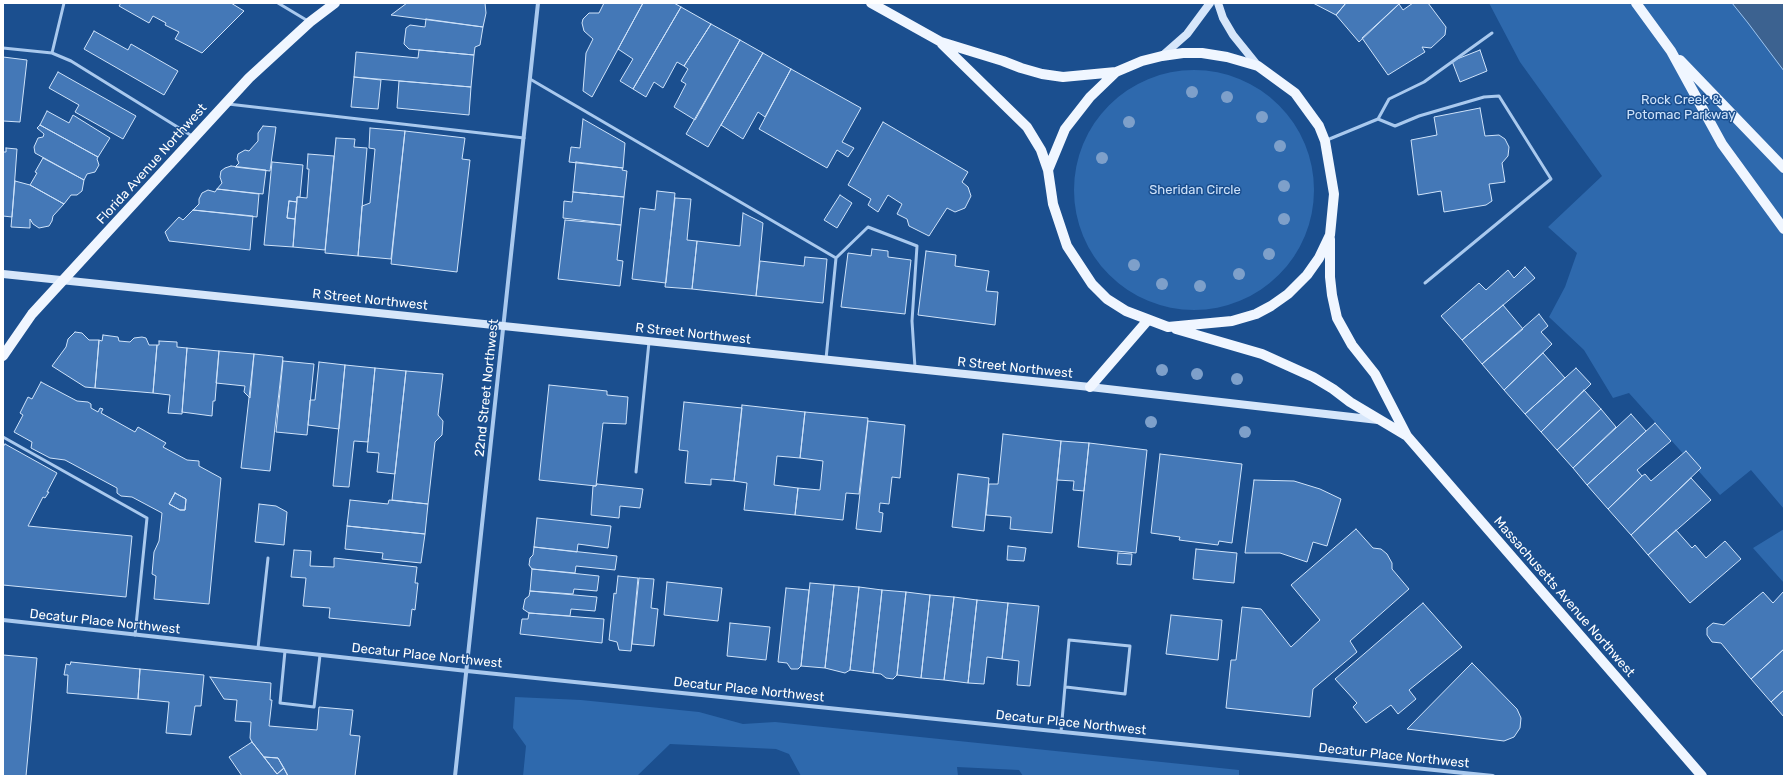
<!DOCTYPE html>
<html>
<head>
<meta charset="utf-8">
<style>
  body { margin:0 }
  #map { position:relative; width:1787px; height:779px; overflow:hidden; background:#1b4f8f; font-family:Rubik,sans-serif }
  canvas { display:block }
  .frame { position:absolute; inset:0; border:4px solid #fff; pointer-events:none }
</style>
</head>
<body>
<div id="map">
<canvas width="1787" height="779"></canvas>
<div class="frame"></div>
</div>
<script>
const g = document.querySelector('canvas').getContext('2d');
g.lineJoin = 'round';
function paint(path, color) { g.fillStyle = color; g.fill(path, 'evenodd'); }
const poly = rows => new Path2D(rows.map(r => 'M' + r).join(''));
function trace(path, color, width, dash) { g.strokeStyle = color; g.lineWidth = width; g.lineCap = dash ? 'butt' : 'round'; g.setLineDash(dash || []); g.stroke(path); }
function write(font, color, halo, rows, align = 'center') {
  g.font = font + ' Rubik,sans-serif'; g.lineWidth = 3; g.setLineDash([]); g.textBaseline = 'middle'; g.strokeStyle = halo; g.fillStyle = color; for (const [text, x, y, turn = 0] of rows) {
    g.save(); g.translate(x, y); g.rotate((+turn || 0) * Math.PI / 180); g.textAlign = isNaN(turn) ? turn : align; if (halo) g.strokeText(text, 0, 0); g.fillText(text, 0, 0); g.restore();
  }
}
const green = poly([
  [1489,3,1784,3,1784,509,1751,470,1720,495,1629,393,1613,398,1584,350,1549,317,1565,287,1577,253,1548,227,1602,176,1520,62],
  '1074 190a120 120 0 1 1 240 0a120 120 0 1 1-240 0Z',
  [1784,529,1784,583,1753,548],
  [515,697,581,700,699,712,743,724,775,722,1239,770,1239,776,1023,776,1019,770,957,767,958,776,801,776,789,754,776,749,670,744,637,776,523,776,526,746,513,728]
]);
const water = poly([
  [1732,3,1784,3,1784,71,1748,23,1732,3]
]);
const building = poly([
  [121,3,231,3,244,11,202,53,175,39,179,32,165,25,166,23,153,16,149,23,119,6,121,3],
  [407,3,485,3,486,13,483,27,391,15,407,3],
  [604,3,643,3,592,97,583,91,586,53,593,39,584,31,582,23,583,19,589,13,599,13,604,3],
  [643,3,674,3,681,7,633,89,620,81,633,59,618,49,643,3],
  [1313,3,1346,3,1336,15,1313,3],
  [1346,3,1397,3,1399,4,1359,42,1336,15,1346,3],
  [1413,3,1428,3,1446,27,1445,35,1431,48,1422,47,1425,52,1388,75,1362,38,1399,4,1403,10,1413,3],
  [681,7,711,24,684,66,677,62,663,88,654,82,646,97,633,89,681,7],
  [426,19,483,27,480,45,475,47,474,55,409,49,404,44,406,28,410,25,425,27,426,19],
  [711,24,740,40,695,120,674,107,686,84,681,81,688,69,684,66,711,24],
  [94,31,128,50,131,44,178,71,164,95,84,49,94,31],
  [740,40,763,53,708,147,686,134,740,40],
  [419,50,474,55,471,87,354,77,356,52,418,58,419,50],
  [1480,50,1487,71,1460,82,1452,61,1480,50],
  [763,53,791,69,765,117,758,112,743,139,721,125,763,53],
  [3,57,27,60,20,122,3,121,3,57],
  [791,69,861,108,842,142,854,148,848,157,837,150,827,168,759,129,791,69],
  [58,72,136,116,123,139,75,112,79,105,49,88,58,72],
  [354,77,381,80,378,109,351,107,354,77],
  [399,81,471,87,469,115,397,108,399,81],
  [1480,108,1485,136,1499,135,1505,139,1509,147,1508,156,1502,163,1505,182,1489,184,1492,201,1486,205,1444,212,1441,191,1418,195,1411,140,1437,135,1434,117,1480,108],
  [47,111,69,123,73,115,110,138,98,157,40,125,47,111],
  [583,119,625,143,623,168,569,162,571,147,580,148,583,119],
  [883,122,968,172,962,182,968,187,971,196,965,208,955,212,947,208,929,236,909,226,907,219,897,214,902,204,888,195,878,212,868,205,871,199,848,185,883,122],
  [40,125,98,157,97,159,99,165,95,172,87,174,84,180,35,153,34,147,38,138,43,137,44,134,37,128,40,125],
  [263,126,276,127,270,171,235,167,239,163,237,159,238,154,245,150,249,151,258,141,258,133,263,126],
  [370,128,405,131,391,259,358,256,362,206,370,203,375,149,369,148,370,128],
  [405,131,465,138,462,159,470,160,457,272,391,264,405,131],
  [336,138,355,139,354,147,367,148,358,256,325,253,336,138],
  [6,148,17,149,12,217,3,216,3,152,6,152,6,148],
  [308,154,334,156,325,250,293,247,297,197,307,198,309,169,307,169,308,154],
  [43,158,84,180,82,191,77,195,71,195,64,204,30,185,37,173,35,172,43,158],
  [272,162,303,165,300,197,297,197,297,202,289,201,287,218,295,219,293,247,264,245,272,162],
  [576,162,623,168,622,170,627,171,624,197,573,192,576,162],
  [231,166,266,170,263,194,217,189,222,183,220,177,221,171,225,168,231,166],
  [15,181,30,185,64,204,53,216,52,221,49,226,39,228,33,224,30,219,30,228,11,227,15,181],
  [217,189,259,194,257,217,193,210,199,204,199,199,202,193,208,190,215,192,217,189],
  [657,191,675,193,666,283,632,279,640,208,655,210,657,191],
  [573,192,624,197,621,225,563,218,564,201,572,202,573,192],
  [840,195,852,203,837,228,824,220,840,195],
  [675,198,691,199,687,240,697,241,692,289,665,287,675,198],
  [289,201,297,202,295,219,287,218,289,201],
  [193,210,253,216,250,250,169,241,165,232,179,217,183,220,193,210],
  [743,213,763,223,756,296,692,289,697,241,740,246,743,213],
  [565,220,621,225,617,260,623,261,620,286,558,279,565,220],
  [872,249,888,251,888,257,911,260,905,314,841,307,848,253,871,256,872,249],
  [926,251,956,255,955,266,989,271,986,291,998,292,995,325,918,315,926,251],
  [805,257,827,259,823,303,756,296,760,261,804,266,805,257],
  [1525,267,1535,278,1462,340,1441,316,1479,283,1486,290,1508,270,1514,278,1525,267],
  [1503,305,1523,329,1482,364,1462,340,1503,305],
  [1539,314,1548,326,1541,332,1552,344,1504,390,1482,364,1539,314],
  [75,332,82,333,89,340,99,340,95,388,85,387,52,366,66,347,68,339,75,332],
  [103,335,118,337,119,341,130,342,134,338,142,337,146,338,149,345,157,345,153,393,95,388,99,340,102,341,103,335],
  [159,341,177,342,177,347,187,348,182,414,168,413,170,395,153,393,157,345,159,345,159,341],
  [187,348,219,351,215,401,213,401,212,416,182,412,187,348],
  [219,351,254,354,250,398,244,392,245,386,216,383,219,351],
  [1543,353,1565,378,1525,414,1504,390,1543,353],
  [254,354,283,357,270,471,241,468,254,354],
  [283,361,314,364,307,435,276,432,283,361],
  [319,362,345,365,339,429,308,425,310,400,315,400,319,362],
  [345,365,375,368,368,442,354,441,349,487,333,486,345,365],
  [375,368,406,371,395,474,377,472,379,453,367,452,375,368],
  [1576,368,1591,384,1541,432,1525,414,1576,368],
  [406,371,443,374,438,415,443,421,442,435,435,442,428,504,392,500,406,371],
  [41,382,77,401,88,402,91,404,91,408,98,412,100,408,103,409,101,413,135,432,138,427,166,443,163,447,187,460,199,461,199,466,221,478,209,604,154,599,156,576,152,574,154,552,159,541,162,513,132,497,121,496,117,493,117,488,65,460,50,458,31,448,32,442,14,432,23,415,20,413,28,397,32,399,41,382],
  [175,493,186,499,185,510,180,510,169,504,175,493],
  [549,385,607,391,607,395,628,397,626,424,603,423,596,486,539,480,549,385],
  [1584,390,1601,409,1557,450,1541,432,1584,390],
  [684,402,742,408,734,481,711,479,711,485,685,483,688,451,679,450,684,402],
  [742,405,805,412,800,458,777,456,774,485,798,488,795,515,744,510,747,483,734,481,742,405],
  [1601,409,1616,427,1573,468,1557,450,1601,409],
  [805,412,868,418,859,494,846,493,843,520,795,515,798,488,820,490,823,461,800,458,805,412],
  [1631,414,1646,431,1587,485,1573,468,1631,414],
  [868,421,905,425,900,478,892,477,889,504,880,503,879,512,883,513,881,532,856,529,868,421],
  [1655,423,1671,441,1637,470,1642,476,1608,509,1587,485,1655,423],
  [1003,434,1061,441,1052,533,1010,529,1011,517,986,515,989,484,998,484,1003,434],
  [1061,441,1089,443,1084,491,1073,490,1074,481,1057,480,1061,441],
  [1089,443,1147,450,1136,553,1078,547,1089,443],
  [5,444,57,473,47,492,49,492,45,498,43,497,28,526,132,536,126,597,3,585,3,447,5,444],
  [1686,451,1701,468,1631,535,1608,509,1642,476,1645,474,1651,481,1686,451],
  [1160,454,1242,464,1232,543,1219,541,1218,545,1179,540,1180,537,1151,533,1160,454],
  [958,474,989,478,984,531,952,527,958,474],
  [1691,478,1711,500,1648,555,1631,535,1691,478],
  [1254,480,1294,481,1320,489,1341,499,1327,546,1313,542,1307,562,1280,553,1245,553,1254,480],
  [597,484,643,489,640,508,620,506,619,518,591,515,593,486,596,486,597,484],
  [175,493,186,499,185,510,180,510,169,504,175,493],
  [350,500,388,504,389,500,428,504,425,534,347,526,350,500],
  [259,504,276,506,287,512,284,545,255,542,259,504],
  [537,518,611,526,608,548,578,544,577,552,534,547,537,518],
  [347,526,425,534,421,563,382,559,383,553,345,549,347,526],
  [1356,529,1373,548,1381,549,1387,554,1392,563,1392,569,1409,589,1350,641,1357,652,1313,689,1310,717,1226,708,1231,660,1236,660,1242,607,1261,609,1291,647,1320,620,1291,585,1356,529],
  [1676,530,1692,548,1695,545,1706,558,1725,541,1741,559,1690,603,1648,555,1676,530],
  [1008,546,1026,548,1024,561,1007,560,1008,546],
  [534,547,617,556,615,570,576,566,575,573,532,569,529,565,530,558,533,555,534,547],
  [1196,549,1237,553,1234,583,1193,579,1196,549],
  [294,550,311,551,310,566,334,567,334,558,417,567,415,583,418,583,415,610,412,609,410,626,329,618,330,608,303,606,306,578,291,577,294,550],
  [1118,553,1132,554,1131,565,1117,564,1118,553],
  [532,569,599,576,597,591,574,589,573,594,530,591,532,569],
  [618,576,638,578,631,651,619,650,617,642,609,640,614,593,616,594,618,576],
  [639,578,654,579,651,608,658,609,654,646,632,644,639,578],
  [667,582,722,588,718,621,664,615,667,582],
  [810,583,834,585,825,668,801,666,810,583],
  [834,585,859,587,850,670,845,673,825,668,834,585],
  [859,587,882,590,873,673,850,670,859,587],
  [786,588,809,590,801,666,798,669,791,669,787,663,778,662,786,588],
  [882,590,906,592,897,675,893,679,886,678,881,674,873,673,882,590],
  [530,591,597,597,595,611,571,609,570,616,529,613,523,609,525,599,529,596,530,591],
  [1784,591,1784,649,1751,679,1721,643,1712,642,1707,635,1707,628,1713,623,1724,625,1763,592,1773,603,1784,591],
  [906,592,930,595,921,678,897,675,906,592],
  [930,595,954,597,944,680,921,678,930,595],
  [954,597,977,600,968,683,944,680,954,597],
  [977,600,1008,603,1002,659,987,657,984,684,968,683,977,600],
  [1008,603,1039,606,1030,686,1017,685,1019,661,1002,659,1008,603],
  [1423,603,1462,647,1409,690,1416,699,1398,714,1391,705,1366,723,1353,707,1357,703,1335,679,1423,603],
  [529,613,604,619,602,643,520,634,522,619,528,619,529,613],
  [1171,615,1222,620,1218,660,1166,654,1171,615],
  [730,623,770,627,766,660,727,656,730,623],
  [1784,649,1784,690,1771,702,1751,679,1784,649],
  [3,655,37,658,26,776,3,776,3,655],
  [71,662,140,669,138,699,67,693,68,675,64,675,66,664,70,665,71,662],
  [1472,663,1517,709,1521,718,1520,728,1514,737,1504,741,1407,729,1472,663],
  [140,669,204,675,201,706,195,706,191,735,166,733,169,702,138,699,140,669],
  [210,677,271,683,270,700,272,700,269,726,317,730,319,707,353,710,350,735,360,736,355,776,288,776,278,758,264,757,252,742,250,738,251,722,235,721,237,700,224,699,210,677],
  [1784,690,1784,717,1771,702,1784,690],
  [252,742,277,774,284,768,288,776,242,776,229,757,252,742],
  [264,757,278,758,284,768,277,774,264,757]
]);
const lane = poly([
  [278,3,308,21],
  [3,48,52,53,71,61,192,136],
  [52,53,64,3],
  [530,79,836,258,826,359],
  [228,104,524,138],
  [1378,119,1395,126,1419,116,1484,97,1499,96,1551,179,1425,283],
  [1327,140,1378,119,1389,99,1424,82,1492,33],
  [836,258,868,227,917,246,912,321,915,368],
  [3,437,147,518,135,635],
  [636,472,649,342],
  [258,648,268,558],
  [285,651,280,703,314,707,320,655],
  [1061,732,1069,640,1130,646,1125,694,1066,687]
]);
const street = poly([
  [3,620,467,671,1493,776],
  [455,776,538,3]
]);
const secondary = poly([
  [1218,3,1223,18,1233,35,1258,66],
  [1162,56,1187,34,1210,3],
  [3,274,1090,387,1378,420]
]);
const primary = poly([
  [871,3,941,42,1003,61,1021,68,1042,74,1063,77,1116,72],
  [1636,3,1671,51,1722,144,1784,229],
  [942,44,1027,127,1041,150,1048,170],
  [1183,53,1202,53,1227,57,1258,66,1295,93,1319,126,1325,141,1334,194,1330,235,1319,258,1307,275,1288,294,1271,306,1256,314,1232,321,1168,327,1126,311,1107,299,1092,284,1067,246,1053,204,1048,170,1065,129,1090,97,1116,72,1142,61,1162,56,1183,53],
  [1680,60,1784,168],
  [1330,239,1330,277,1332,295,1337,318,1352,345,1375,374,1407,436,1702,776],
  [1176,329,1262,354,1293,368,1313,377,1333,389,1350,402,1407,436],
  [3,356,32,314,249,78,310,22,335,3],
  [1090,387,1148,320]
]);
const trees = [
  [1192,92],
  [1227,97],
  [1262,117],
  [1129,122],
  [1280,146],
  [1102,158],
  [1284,186],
  [1284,219],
  [1269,254],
  [1134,265],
  [1239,274],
  [1162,284],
  [1200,286],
  [1162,370],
  [1197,374],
  [1237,379],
  [1151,422],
  [1245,432]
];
const parkNames = [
  ["Rock Creek &",1681,100],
  ["Potomac Parkway",1681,115],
  ["Sheridan Circle",1195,190]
];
const streetNames = [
  ["Florida Avenue Northwest",152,164,-48],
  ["R Street Northwest",370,300,6],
  ["R Street Northwest",693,334,6],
  ["R Street Northwest",1015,368,6],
  ["22nd Street Northwest",487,388,-84],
  ["Massachusetts Avenue Northwest",1564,597,49],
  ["Decatur Place Northwest",105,622,6],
  ["Decatur Place Northwest",427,656,6],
  ["Decatur Place Northwest",749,690,6],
  ["Decatur Place Northwest",1071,723,6],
  ["Decatur Place Northwest",1394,756,6]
];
paint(green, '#2e69ad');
paint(water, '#3c6290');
trace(water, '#9cc4f0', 1);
paint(building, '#4478b7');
trace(building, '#cfe3fa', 1);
trace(lane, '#a9c9ee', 3);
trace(street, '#a9c9ee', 4);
trace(secondary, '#d6e6fa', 8);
trace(primary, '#f0f6ff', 10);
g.fillStyle = '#7ea0ca';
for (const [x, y] of trees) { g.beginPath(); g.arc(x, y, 6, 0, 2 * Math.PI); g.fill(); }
write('13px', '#cfe3fa', '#1b4f8f', parkNames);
write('13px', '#fff', '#1b4f8f', streetNames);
</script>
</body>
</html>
